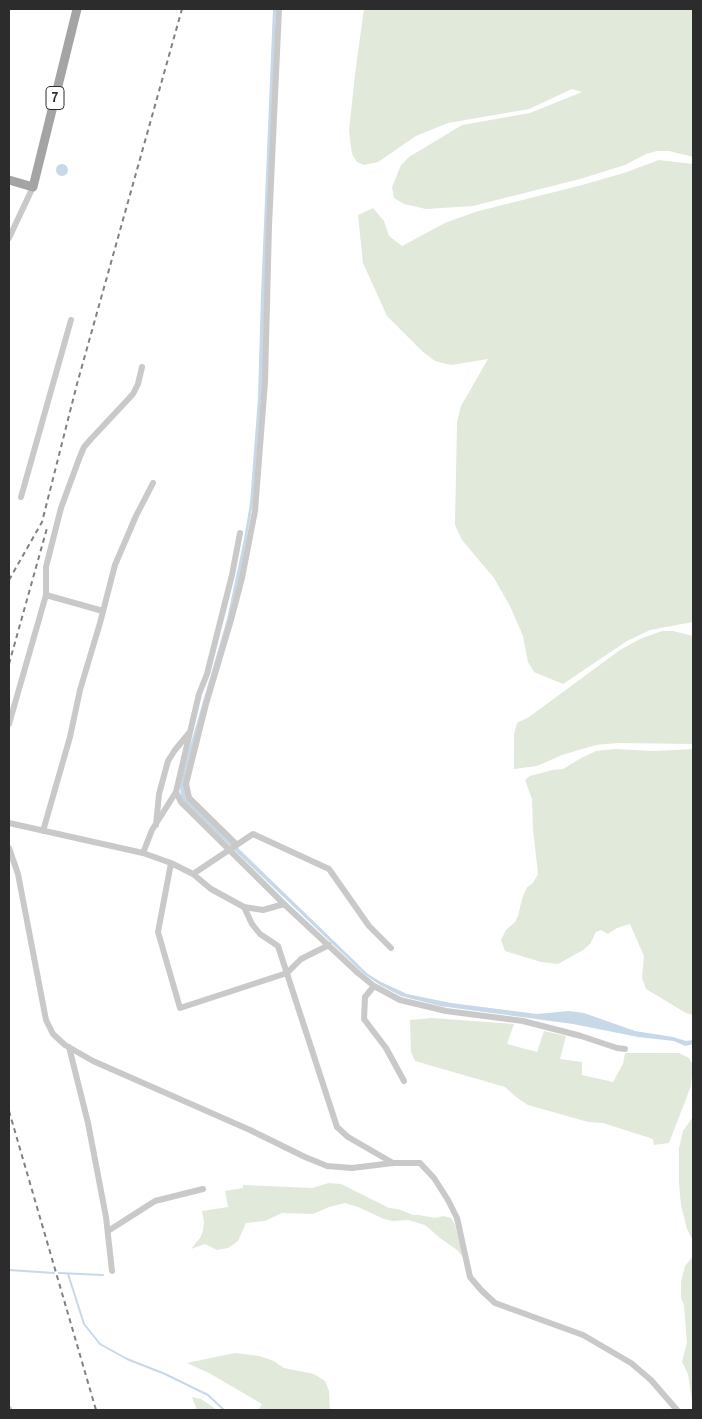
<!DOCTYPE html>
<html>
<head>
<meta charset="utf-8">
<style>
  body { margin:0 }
  #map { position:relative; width:702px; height:1419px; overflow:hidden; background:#fff; font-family:"Archivo Narrow",sans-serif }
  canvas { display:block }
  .frame { position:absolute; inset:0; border:10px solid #2c2c2c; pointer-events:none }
</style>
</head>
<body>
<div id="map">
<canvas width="702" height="1419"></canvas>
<div class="frame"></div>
</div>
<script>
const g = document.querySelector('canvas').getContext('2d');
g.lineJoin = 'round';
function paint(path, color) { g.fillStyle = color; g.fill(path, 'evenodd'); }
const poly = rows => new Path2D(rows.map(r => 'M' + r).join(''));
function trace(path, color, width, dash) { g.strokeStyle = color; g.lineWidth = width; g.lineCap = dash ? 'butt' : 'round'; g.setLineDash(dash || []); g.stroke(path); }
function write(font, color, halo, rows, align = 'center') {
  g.font = font + ' "Archivo Narrow",sans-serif'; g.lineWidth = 5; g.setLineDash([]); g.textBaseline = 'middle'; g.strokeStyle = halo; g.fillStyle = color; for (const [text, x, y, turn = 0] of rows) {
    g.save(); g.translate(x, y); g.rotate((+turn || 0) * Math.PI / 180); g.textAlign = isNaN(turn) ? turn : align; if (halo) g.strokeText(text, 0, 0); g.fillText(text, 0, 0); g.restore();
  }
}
const green = poly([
  [364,9,693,9,693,157,669,151,657,151,646,154,625,165,580,179,473,206,426,209,404,204,394,198,392,187,401,165,409,157,462,125,530,113,582,92,572,89,529,109,448,123,416,136,378,162,364,165,357,162,352,154,349,131,355,74],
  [659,160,693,164,693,622,650,630,627,641,563,684,534,672,528,662,523,636,510,606,494,578,462,540,455,525,457,422,461,406,488,359,451,365,435,361,422,351,387,316,363,263,358,215,373,208,384,221,389,236,402,246,445,223,475,212,582,185,624,173],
  [662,631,673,631,693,636,693,744,618,743,596,745,562,755,537,766,514,769,514,734,517,723,529,717,620,650,640,639],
  [615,749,654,751,693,749,693,1015,686,1013,646,989,642,978,644,956,630,924,617,928,608,934,601,930,596,932,590,944,583,950,558,964,541,962,505,951,501,940,506,930,515,922,518,916,522,899,527,887,533,883,538,874,533,829,532,799,525,780,530,776,552,770,563,769,581,758,596,751],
  [432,1018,514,1024,507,1044,537,1052,544,1031,566,1036,560,1059,582,1062,582,1075,613,1082,623,1064,625,1053,679,1053,689,1058,693,1065,691,1086,669,1143,654,1145,653,1139,603,1123,588,1122,528,1105,516,1097,505,1087,415,1061,411,1052,410,1020],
  [693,1117,693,1241,687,1229,681,1205,679,1183,679,1148,683,1131],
  [329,1183,341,1184,389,1208,398,1209,413,1215,419,1215,436,1218,443,1216,451,1218,455,1225,463,1257,457,1250,440,1238,425,1225,408,1220,393,1221,384,1219,358,1207,345,1203,329,1207,313,1214,282,1213,265,1221,246,1223,238,1241,228,1248,217,1250,205,1244,191,1249,200,1238,203,1231,204,1222,202,1211,228,1207,225,1191,243,1188,243,1185,312,1188],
  [693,1256,693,1408,688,1374,682,1362,687,1343,684,1305,681,1298,681,1282,685,1266],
  [235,1353,259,1356,274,1361,284,1368,314,1374,325,1381,329,1391,330,1410,256,1410,259,1409,262,1404,209,1373,187,1363],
  [192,1397,201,1399,217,1410,197,1410]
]);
const water = poly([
  [273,9,276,9,263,373,253,503,240,576,185,786,204,815,368,974,381,982,407,994,451,1003,537,1014,569,1011,584,1013,635,1031,673,1037,686,1041,693,1040,693,1044,685,1046,674,1041,638,1037,573,1024,440,1006,401,996,380,985,364,974,185,803,181,797,180,786,188,753,227,619,244,539,250,503,258,398,261,295],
  '56 170a6 6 0 1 1 12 0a6 6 0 1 1-12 0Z'
]);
const stream = poly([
  [9,1270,54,1273],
  [59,1273,103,1275],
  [68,1274,84,1324,100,1344,127,1359,165,1374,208,1395,224,1410]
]);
const minor = poly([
  [9,238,33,187],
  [21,497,71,320],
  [46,595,103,611],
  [9,724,46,595,46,567,61,508,79,459,84,447,91,439,133,394,138,384,142,367],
  [176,792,181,802,284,904],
  [9,823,143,853,152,830,176,792,199,694,207,674,232,575,240,533],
  [156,825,159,794,168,761,175,750,189,733],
  [43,831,70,737,80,690,100,623,115,565,136,516,153,483],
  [237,845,189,798,186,784,206,704,231,620,242,578,255,511,265,382,269,226,279,9],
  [9,848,18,874,46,1020,53,1034,65,1045,93,1061,250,1130,305,1157,327,1166,352,1168,393,1163,420,1163,434,1178,448,1200,457,1218,470,1277,481,1290,495,1303,583,1335,631,1363,651,1380,677,1410],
  [143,853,171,863,193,874,211,889,244,907,252,924,260,934,278,946,337,1127,348,1137,393,1163],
  [171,863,158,932,180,1008,287,973,301,959,329,945],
  [193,874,253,834,329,869,369,926,391,948],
  [244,907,263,910,284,904,358,973,374,986,400,1000,446,1011,523,1021,581,1036,617,1048,625,1049],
  [374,986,365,997,364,1019,386,1048,404,1081],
  [69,1047,88,1123,106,1217,112,1271],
  [108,1231,155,1201,203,1189],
  [9,1409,9,1410]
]);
const major = poly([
  [9,180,33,187,77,9]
]);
const rail = poly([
  [9,580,42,522,77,384,182,9],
  [9,664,47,528],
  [9,1111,96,1410]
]);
const shields = [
  [55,98,18]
];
const shieldNames = [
  ["7",55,98]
];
paint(green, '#e1e9db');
paint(water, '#c7d8e9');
trace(stream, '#c7d8e9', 2);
trace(minor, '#c9c9c9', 6);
trace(major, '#a4a4a4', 9);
trace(rail, '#818181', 2, [5, 4]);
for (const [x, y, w] of shields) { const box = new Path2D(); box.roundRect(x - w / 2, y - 11.5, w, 23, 4); g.fillStyle = '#fff'; g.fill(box); trace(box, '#2c2c2c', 1); }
write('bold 14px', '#2c2c2c', null, shieldNames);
</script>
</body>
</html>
